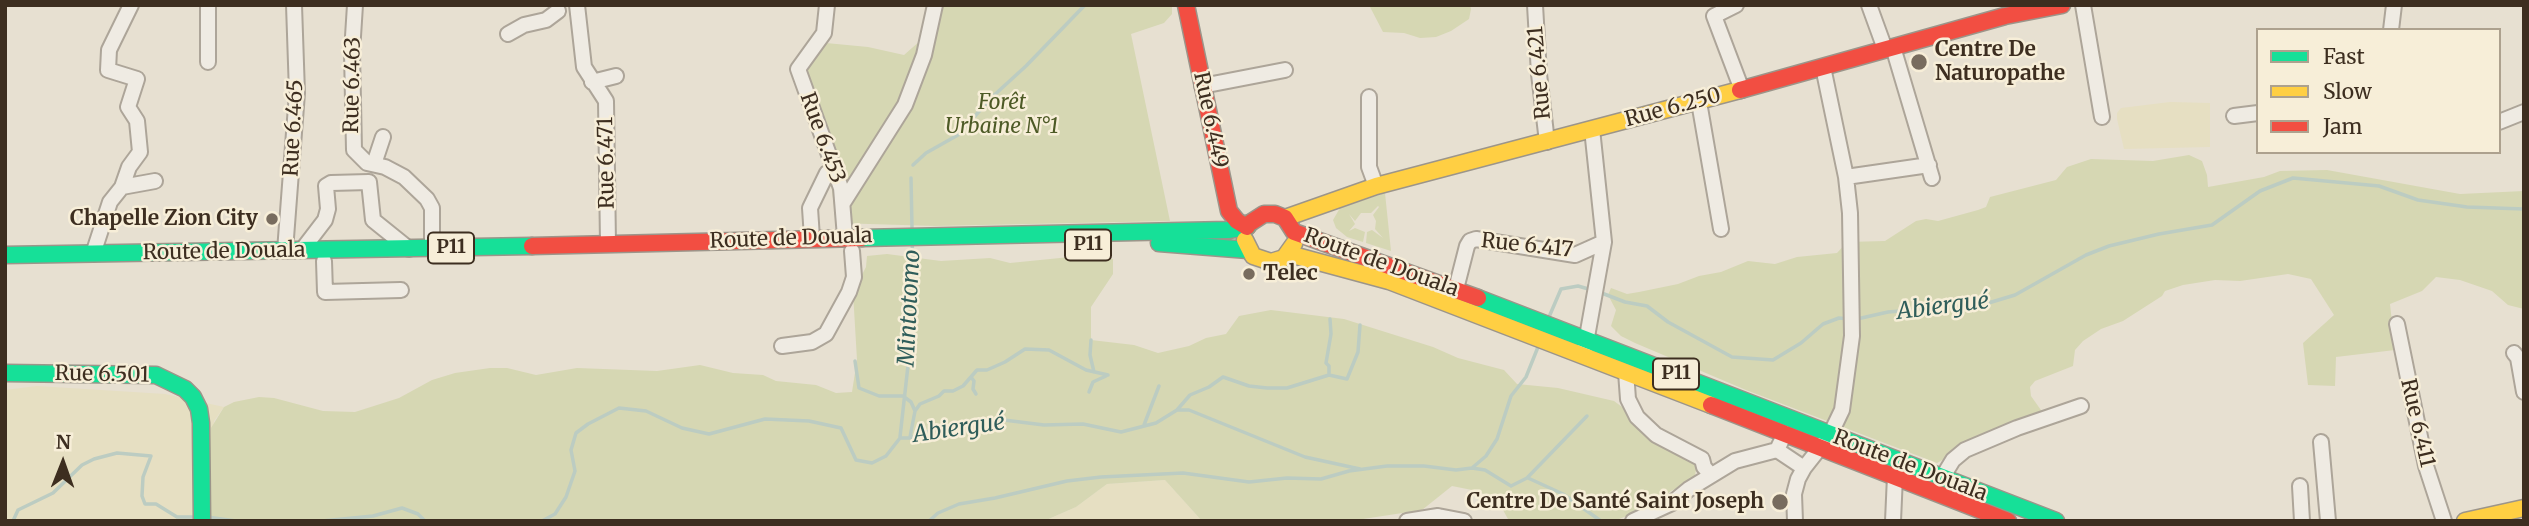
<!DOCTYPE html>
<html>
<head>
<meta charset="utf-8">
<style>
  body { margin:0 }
  #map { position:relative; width:2529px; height:526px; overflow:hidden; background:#e7e0d1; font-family:Merriweather,serif }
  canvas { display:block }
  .frame { position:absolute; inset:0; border:7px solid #3d2e20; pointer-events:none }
  .legend { position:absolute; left:2256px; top:28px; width:245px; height:126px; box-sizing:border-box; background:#f7eed8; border:2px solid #ada18e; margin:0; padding:9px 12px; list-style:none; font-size:21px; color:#3d2e20 }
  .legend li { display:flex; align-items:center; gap:14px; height:35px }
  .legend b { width:35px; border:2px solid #ada18e }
  .north { position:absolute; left:28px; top:428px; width:70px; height:70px; -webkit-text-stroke:5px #f7eed8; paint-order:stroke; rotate:1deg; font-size:19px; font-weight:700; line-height:28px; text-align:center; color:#3d2e20 }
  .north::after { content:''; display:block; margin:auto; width:24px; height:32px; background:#3d2e20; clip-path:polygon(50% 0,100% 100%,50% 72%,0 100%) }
</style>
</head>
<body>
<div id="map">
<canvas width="2529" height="526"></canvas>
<div class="frame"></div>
<ul class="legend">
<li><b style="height:9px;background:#16e098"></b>Fast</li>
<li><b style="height:9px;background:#ffcf43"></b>Slow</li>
<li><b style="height:9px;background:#f24e42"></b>Jam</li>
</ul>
<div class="north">N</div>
</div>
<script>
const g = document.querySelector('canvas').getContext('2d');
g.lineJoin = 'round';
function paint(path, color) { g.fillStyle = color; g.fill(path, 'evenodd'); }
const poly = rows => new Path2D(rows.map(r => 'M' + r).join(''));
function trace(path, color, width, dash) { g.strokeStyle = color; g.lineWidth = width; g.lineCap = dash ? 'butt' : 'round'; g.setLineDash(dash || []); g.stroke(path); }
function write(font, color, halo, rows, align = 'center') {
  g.font = font + ' Merriweather,serif'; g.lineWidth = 5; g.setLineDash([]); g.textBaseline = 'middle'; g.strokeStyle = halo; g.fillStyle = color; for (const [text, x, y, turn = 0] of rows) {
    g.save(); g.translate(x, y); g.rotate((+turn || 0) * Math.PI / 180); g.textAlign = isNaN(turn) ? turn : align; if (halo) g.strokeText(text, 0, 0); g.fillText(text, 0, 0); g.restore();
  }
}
const farmland = poly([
  [2170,102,2210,103,2210,147,2124,149,2117,119,2117,113,2121,108],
  [37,386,165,394,224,407,214,421,207,521,5,521,5,390],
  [1165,480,1202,521,1044,521,1076,507,1107,484]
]);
const green = poly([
  [940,5,1172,5,1172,14,1164,23,1131,34,1170,221,935,226,836,223,830,174,799,69,816,48,826,43,868,47,904,55,929,33],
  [1369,5,1470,5,1471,9,1469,19,1451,31,1436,37,1420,38,1404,33,1383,32],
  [2189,155,2202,161,2207,175,2208,187,2264,177,2280,171,2327,170,2460,194,2524,191,2524,309,2508,305,2492,291,2460,280,2436,277,2422,291,2390,304,2395,350,2336,357,2335,386,2308,385,2303,343,2334,315,2311,279,2288,274,2240,281,2215,280,2183,285,2165,291,2162,296,2123,321,2101,329,2083,341,2075,350,2073,366,2035,381,2030,387,2031,396,2043,413,1969,445,1937,463,1746,390,1635,343,1621,336,1611,326,1616,310,1608,295,1611,288,1627,294,1639,292,1678,284,1699,276,1721,272,1748,261,1775,264,1797,257,1837,253,1847,242,1885,241,1916,221,1926,219,1938,221,1978,210,1986,207,1990,197,2056,180,2067,167,2091,159,2153,161],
  [1385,193,1391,251,1366,243,1367,232,1372,230,1383,238,1375,229,1376,221,1373,215,1379,207,1378,206,1371,213,1361,213,1355,221,1349,214,1355,224,1349,231,1355,228,1365,232,1363,242,1347,237,1336,228,1333,220,1340,208],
  [887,254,941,261,990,258,1010,263,1070,257,1113,259,1113,274,1091,307,1091,340,1134,345,1158,353,1189,346,1206,338,1226,334,1239,316,1271,310,1344,319,1433,347,1458,358,1504,370,1517,384,1558,388,1614,401,1652,429,1670,451,1698,460,1694,480,1671,491,1655,505,1614,521,1508,519,1498,501,1477,491,1452,486,1422,510,1350,521,1202,521,1165,480,1107,484,1076,507,1044,521,983,519,979,521,207,521,211,428,224,407,234,402,259,397,274,398,323,411,355,412,399,398,432,380,455,373,490,368,507,368,536,375,577,368,657,371,700,365,733,373,763,375,776,381,816,385,836,393,852,392,857,360,853,292,866,267,867,256]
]);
const stream = poly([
  [913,165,926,153,958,135,991,98,1026,66,1085,5],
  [911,178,912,228],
  [1599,292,1625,302,1647,306,1668,322,1732,357,1773,360,1801,343,1823,324,1839,318,1849,319],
  [1549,317,1561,289,1578,286,1592,290],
  [1857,319,1888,312,1985,304,2015,295,2086,255,2109,246,2159,234,2212,225,2260,191,2293,178,2379,186,2418,200,2467,207,2524,209],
  [1091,340,1090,355,1094,372],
  [855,361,859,388,879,396,903,396,911,402,915,411],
  [1329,374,1329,366,1326,363,1331,334,1330,319],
  [971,377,974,381,973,389,976,394],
  [1089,392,1093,382,1106,376],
  [1177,410,1190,395,1209,387,1223,377,1249,386,1267,388,1287,388,1329,375,1347,379,1358,352,1360,325],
  [1144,425,1159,386],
  [900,437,916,294,912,243],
  [910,437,915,411,920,404,939,396,944,391,953,391,963,386,977,370,987,370,1005,362,1025,349,1049,350,1086,370,1108,375],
  [1472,468,1485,470,1511,486,1527,478,1587,416],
  [1528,478,1563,494,1601,521],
  [207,517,236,521],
  [13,521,18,510,53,493,82,465,94,459,117,453,151,456,143,477,142,496,145,504,156,504,177,517,196,517],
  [322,521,373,516,402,508,418,514,425,521],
  [542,521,555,514,566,497,575,471,571,450,576,433,588,424,619,408,646,411,682,428,709,434,765,419,809,421,841,428,856,460,872,463,886,456,900,438,910,438,925,432,1004,420,1044,425,1083,424,1121,432,1156,423,1177,410,1189,410,1305,457,1360,469],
  [929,521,938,513,959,504,995,498,1067,481,1101,477,1183,473,1249,482,1287,478,1321,479,1349,471,1387,466,1424,466,1456,470,1472,468,1486,456,1497,439,1511,396,1526,377,1538,347]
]);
const street = poly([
  [355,5,352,52,354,150,367,163,385,167,404,177,427,199,432,208,432,248],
  [577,5,584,67,606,101,608,244],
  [827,5,824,33,798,69,841,188,845,237],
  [1535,5,1539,74,1547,142],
  [1736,5,1714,16,1742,90],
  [1869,5,1885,49],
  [2083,5,2102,117],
  [2391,30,2394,5],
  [508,34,524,25,546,20,558,11],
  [1893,47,1932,178],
  [208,62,208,5],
  [592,82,616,76],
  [1202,86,1285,70],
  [1369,97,1369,167,1376,186],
  [1699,102,1721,229],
  [2234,116,2258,113],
  [2499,122,2524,112],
  [374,164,383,137],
  [1846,177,1929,165],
  [122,187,155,181],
  [843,203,905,105,924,55,935,5],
  [812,238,810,208,827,173],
  [302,250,325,220,328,209,326,186,331,183,369,182,373,220,409,249],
  [285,251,297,93,294,5],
  [93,254,110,202,122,187,129,167,140,152,137,121,128,107,137,79,108,70,109,50,131,5],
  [324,261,325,292,401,290],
  [1456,289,1467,246,1470,241,1476,239,1575,255,1604,242,1592,129],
  [2397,324,2426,466,2444,521],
  [782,346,812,342,826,334,849,292,854,277,852,251],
  [1585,348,1604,242],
  [2514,353,2518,358,2524,392],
  [1626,372,1628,399,1637,417,1656,435,1702,459,1704,467,1711,475],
  [2321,442,2328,521],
  [1777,450,1804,468],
  [1942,478,1953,460,1965,450,2017,428,2081,406],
  [2300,486,2302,521],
  [1407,521,1438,516],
  [1434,521,1438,516,1464,521],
  [1633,521,1672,503,1689,489,1735,461,1777,450,1785,433],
  [1795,521,1794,494,1798,479,1804,468,1830,435,1842,410,1852,336,1850,213,1846,177,1823,67],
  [1893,521,1895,476]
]);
const fast = poly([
  [862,238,1228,230,1247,227,1250,223],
  [1159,243,1248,250],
  [5,255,532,246],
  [1478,298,2056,521],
  [5,373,156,375,185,389,193,397,199,409,201,423,202,521]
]);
const slow = poly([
  [1285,218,1376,186,1740,90],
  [1245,240,1253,256,1271,262,1284,258,1294,244],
  [1289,254,1389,281,1711,405],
  [2465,521,2524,508]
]);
const jam = poly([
  [1186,5,1229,211,1237,221,1247,227],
  [1740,90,2005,16,2062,5],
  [1250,223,1264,214,1275,214,1285,218,1294,232,1478,298],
  [532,246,862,238],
  [1711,405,2008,521]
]);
const markers = [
  [1919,62,9,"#786c5e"],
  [272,219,7,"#786c5e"],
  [1249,274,7,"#786c5e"],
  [1780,502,9,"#786c5e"]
];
const shields = [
  [1088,245,46],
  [451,248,46],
  [1676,374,46]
];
const shieldNames = [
  ["P11",1088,245],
  ["P11",451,248],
  ["P11",1676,374]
];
const poiNames = [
  ["Centre De",1935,50],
  ["Naturopathe",1935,74],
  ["Chapelle Zion City",258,219,"right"],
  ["Telec",1263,274],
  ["Centre De Santé Saint Joseph",1764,502,"right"]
];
const streetNames = [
  ["Rue 6.421",1540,73,-95],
  ["Rue 6.463",353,85,-89],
  ["Rue 6.250",1673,108,-15],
  ["Rue 6.449",1210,120,78],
  ["Rue 6.465",294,128,-87],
  ["Rue 6.453",822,138,70],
  ["Rue 6.471",607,163,-91],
  ["Route de Douala",791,239,-2],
  ["Rue 6.417",1527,246,6],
  ["Route de Douala",224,252,-1],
  ["Route de Douala",1381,263,20],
  ["Rue 6.501",102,375,1],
  ["Rue 6.411",2417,423,77],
  ["Route de Douala",1910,466,21]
];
const parkNames = [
  ["Forêt",1002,103],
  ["Urbaine N°1",1002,127]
];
const waterNames = [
  ["Abiergué",1943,307,-7],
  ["Mintotomo",910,308,-87],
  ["Abiergué",959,429,-8]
];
paint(farmland, '#e6dfc2');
paint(green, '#d6d7b3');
trace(stream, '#bcccc2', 3.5);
trace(street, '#ada599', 18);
trace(fast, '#9c958a', 19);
trace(slow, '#9c958a', 19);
trace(jam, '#9c958a', 19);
trace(street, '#efebe3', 14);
trace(fast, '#16e098', 16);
trace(slow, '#ffcf43', 16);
trace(jam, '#f24e42', 16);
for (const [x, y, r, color] of markers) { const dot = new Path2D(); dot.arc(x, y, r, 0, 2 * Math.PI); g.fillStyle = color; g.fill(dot); trace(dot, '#f7eed8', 2.5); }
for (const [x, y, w] of shields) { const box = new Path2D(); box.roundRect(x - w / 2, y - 15.5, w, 31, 5); g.fillStyle = '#f7eed8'; g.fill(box); trace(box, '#3d2e20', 2); }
write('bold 19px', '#3d2e20', null, shieldNames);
write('bold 21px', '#3d2e20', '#f7eed8', poiNames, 'left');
write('21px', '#3d2e20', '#f7eed8', streetNames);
write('italic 21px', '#4d5a26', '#f7eed8', parkNames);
write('italic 23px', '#2f5d5a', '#f7eed8', waterNames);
</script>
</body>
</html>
